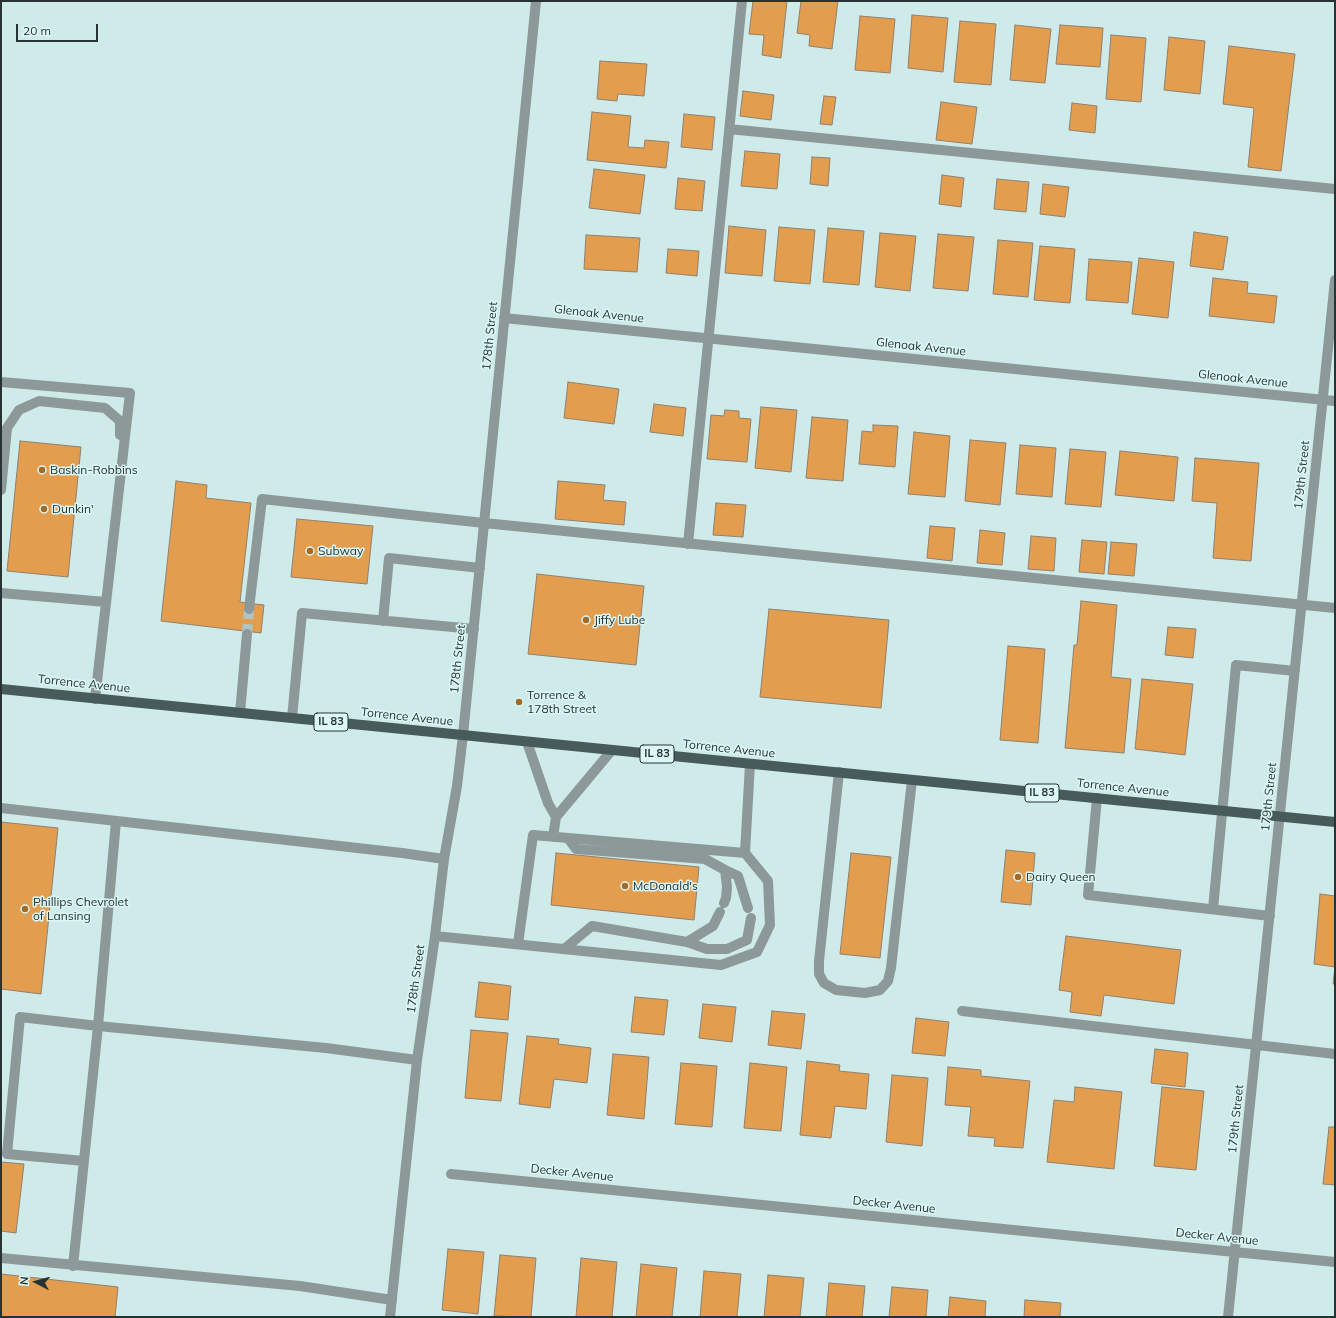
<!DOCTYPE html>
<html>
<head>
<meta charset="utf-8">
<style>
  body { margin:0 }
  #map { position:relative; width:1336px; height:1318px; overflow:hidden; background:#ceebe9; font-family:Mulish,sans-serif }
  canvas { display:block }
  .frame { position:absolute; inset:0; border:2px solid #273232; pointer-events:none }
  .north { position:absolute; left:16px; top:1262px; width:40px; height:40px; -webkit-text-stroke:3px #dbf8f7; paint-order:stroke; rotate:276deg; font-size:11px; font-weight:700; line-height:16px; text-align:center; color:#273232 }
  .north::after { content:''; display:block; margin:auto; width:14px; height:18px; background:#273232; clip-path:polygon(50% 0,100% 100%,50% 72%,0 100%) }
  .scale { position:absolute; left:16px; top:24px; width:82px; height:18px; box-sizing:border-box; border:2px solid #273232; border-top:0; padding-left:5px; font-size:12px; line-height:14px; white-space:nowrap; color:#273232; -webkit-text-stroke:3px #dbf8f7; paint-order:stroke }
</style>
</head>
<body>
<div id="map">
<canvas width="1336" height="1318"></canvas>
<div class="frame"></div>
<div class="north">N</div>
<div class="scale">20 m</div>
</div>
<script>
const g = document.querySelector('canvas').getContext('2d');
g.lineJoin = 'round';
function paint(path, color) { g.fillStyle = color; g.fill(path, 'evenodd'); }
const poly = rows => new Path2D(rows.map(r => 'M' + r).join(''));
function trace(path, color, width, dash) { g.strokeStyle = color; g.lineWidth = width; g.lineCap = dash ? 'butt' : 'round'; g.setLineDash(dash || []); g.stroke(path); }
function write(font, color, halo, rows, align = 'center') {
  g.font = font + ' Mulish,sans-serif'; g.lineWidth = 3; g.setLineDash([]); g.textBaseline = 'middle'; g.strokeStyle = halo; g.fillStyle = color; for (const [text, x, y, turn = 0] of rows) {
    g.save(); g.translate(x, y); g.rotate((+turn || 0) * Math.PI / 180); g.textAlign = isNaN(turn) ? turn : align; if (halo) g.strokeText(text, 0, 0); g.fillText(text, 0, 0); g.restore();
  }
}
const building = poly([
  [753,1,787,1,781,58,762,55,764,35,749,34,753,1],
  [801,1,838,1,832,49,809,46,810,35,797,33,801,1],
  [912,15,948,18,943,72,908,68,912,15],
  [860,16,895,19,890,73,855,70,860,16],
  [960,21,996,24,991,85,954,82,960,21],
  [1015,25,1051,29,1045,83,1010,80,1015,25],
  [1060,25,1103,28,1100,67,1056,64,1060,25],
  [1111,35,1146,38,1141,102,1106,99,1111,35],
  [1169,37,1205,41,1200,94,1164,90,1169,37],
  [1229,46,1295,54,1281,171,1248,167,1254,108,1223,104,1229,46],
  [600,61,647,64,644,96,618,94,617,101,597,99,600,61],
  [743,91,774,95,771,120,740,116,743,91],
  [824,96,836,97,832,125,820,124,824,96],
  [941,102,977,107,972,144,936,140,941,102],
  [1072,103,1097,106,1095,133,1069,130,1072,103],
  [592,112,631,116,628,147,644,148,645,140,669,142,666,168,587,160,592,112],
  [684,114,715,117,712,150,681,147,684,114],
  [745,151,780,154,777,189,741,186,745,151],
  [812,157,830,158,828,186,810,184,812,157],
  [594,169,645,175,640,214,589,208,594,169],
  [942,175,964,178,961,207,939,204,942,175],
  [678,178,705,181,702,211,675,209,678,178],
  [997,179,1029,182,1026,212,994,209,997,179],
  [1043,184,1069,187,1065,217,1040,214,1043,184],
  [729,226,766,230,762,276,725,273,729,226],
  [779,227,815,230,810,284,774,281,779,227],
  [828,228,864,231,859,285,823,282,828,228],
  [1194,232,1228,237,1223,270,1190,266,1194,232],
  [880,233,916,236,910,291,875,287,880,233],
  [938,234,974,237,968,291,933,288,938,234],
  [586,235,640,238,637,272,584,269,586,235],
  [998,240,1033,243,1028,297,993,294,998,240],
  [1040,246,1075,249,1070,303,1034,300,1040,246],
  [668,249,699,251,697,276,666,273,668,249],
  [1139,258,1174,262,1168,318,1132,314,1139,258],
  [1089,259,1132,262,1128,303,1086,300,1089,259],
  [1213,278,1248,282,1247,293,1277,296,1274,323,1209,316,1213,278],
  [568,382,619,389,614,424,564,418,568,382],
  [654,404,686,408,683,436,650,432,654,404],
  [761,407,797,410,791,472,755,468,761,407],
  [725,410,739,411,739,418,751,419,747,462,707,459,711,415,724,416,725,410],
  [812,417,848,420,843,481,806,478,812,417],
  [873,425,898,426,895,467,859,464,862,431,873,432,873,425],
  [914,432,950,436,945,497,908,494,914,432],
  [970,440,1006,443,1000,505,965,501,970,440],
  [20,441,81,447,68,577,7,571,20,441],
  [1020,445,1056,448,1052,497,1016,494,1020,445],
  [1070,449,1106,452,1101,507,1065,504,1070,449],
  [1120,451,1178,457,1174,501,1115,495,1120,451],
  [1195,458,1259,463,1251,561,1213,558,1217,503,1192,501,1195,458],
  [176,481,207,485,206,498,251,503,240,602,264,605,261,633,161,621,176,481],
  [558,481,605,485,603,500,626,502,624,525,555,519,558,481],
  [716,503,746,505,743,537,713,535,716,503],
  [297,519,373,526,367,584,291,577,297,519],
  [930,526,955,528,952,561,927,558,930,526],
  [980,530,1005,533,1002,565,977,563,980,530],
  [1031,536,1056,538,1054,571,1028,569,1031,536],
  [1082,540,1107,542,1104,574,1079,572,1082,540],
  [1111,542,1137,544,1134,576,1108,574,1111,542],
  [537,574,644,586,636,665,528,654,537,574],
  [1081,601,1117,605,1111,677,1131,679,1124,753,1065,748,1074,645,1077,645,1081,601],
  [769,609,889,620,881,708,760,697,769,609],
  [1168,627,1196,629,1193,658,1165,655,1168,627],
  [1008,646,1045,649,1038,743,1000,740,1008,646],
  [1142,679,1193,684,1185,755,1135,749,1142,679],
  [1,822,58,828,41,994,1,989,1,822],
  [1006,850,1035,853,1031,905,1001,902,1006,850],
  [556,853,699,867,694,920,551,905,556,853],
  [851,853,891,857,880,958,840,954,851,853],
  [1320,894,1335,896,1335,984,1333,984,1335,967,1314,964,1320,894],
  [1066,936,1181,950,1174,1004,1104,995,1101,1016,1070,1012,1072,992,1059,990,1066,936],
  [479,982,511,986,508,1020,475,1017,479,982],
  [635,997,668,1000,664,1035,631,1032,635,997],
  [703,1004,736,1007,732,1042,699,1038,703,1004],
  [772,1011,805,1014,801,1049,768,1045,772,1011],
  [916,1018,949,1022,945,1056,912,1053,916,1018],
  [471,1030,508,1033,501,1101,465,1098,471,1030],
  [527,1036,559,1039,558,1044,591,1048,587,1083,554,1079,550,1108,519,1104,527,1036],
  [1155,1049,1188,1053,1185,1087,1151,1083,1155,1049],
  [613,1054,649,1057,644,1119,607,1115,613,1054],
  [807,1061,840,1065,839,1071,869,1074,866,1109,835,1106,831,1138,800,1135,807,1061],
  [681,1063,717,1066,712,1127,675,1124,681,1063],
  [750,1063,787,1067,781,1131,744,1128,750,1063],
  [948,1067,981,1070,981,1076,1030,1081,1023,1148,994,1146,995,1138,968,1136,971,1107,945,1105,948,1067],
  [892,1075,928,1078,922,1146,886,1142,892,1075],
  [1075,1087,1122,1092,1114,1169,1047,1162,1054,1100,1074,1102,1075,1087],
  [1162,1087,1204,1091,1196,1170,1154,1166,1162,1087],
  [1329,1127,1335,1127,1335,1185,1323,1184,1329,1127],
  [1,1162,24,1164,16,1233,1,1231,1,1162],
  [448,1249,484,1252,478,1314,442,1310,448,1249],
  [500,1255,536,1258,531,1317,494,1316,500,1255],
  [581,1258,617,1262,612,1317,576,1317,581,1258],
  [641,1264,677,1268,672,1317,636,1317,641,1264],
  [704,1271,741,1274,737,1317,700,1317,704,1271],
  [1,1274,118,1287,115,1317,1,1317,1,1274],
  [768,1275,804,1278,800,1317,764,1317,768,1275],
  [829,1283,865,1286,862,1317,826,1317,829,1283],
  [892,1287,928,1290,926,1317,889,1317,892,1287],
  [950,1297,986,1301,985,1317,948,1317,950,1297],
  [1025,1300,1061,1303,1060,1317,1024,1317,1025,1300]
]);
const minorTunnel = poly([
  [247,634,249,609]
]);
const minor = poly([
  [729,129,1335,189],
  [504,318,1335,401],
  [1,382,130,393,95,699],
  [1,490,7,428,19,410,39,401,105,408,120,421,120,435],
  [688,544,742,1],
  [1,593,106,602],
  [249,609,262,499,484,523,1335,608],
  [383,621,389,558,480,568],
  [240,713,247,634],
  [292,718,302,613,474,629],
  [527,742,548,803,556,817],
  [839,772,819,961,819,974,824,983,836,990,865,993,880,990,888,981,891,968,912,780],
  [1097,798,1088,895,1270,916],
  [1,808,402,853,444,859],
  [553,837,556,817,612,750],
  [568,838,576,849,705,859,725,870,727,887,726,898,724,903],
  [725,870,738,876,748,908],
  [1213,909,1236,665,1295,671],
  [435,936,721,965,757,952,770,925,768,881,745,853,750,764],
  [687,942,713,926,720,912],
  [518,944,533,835,745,853],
  [564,949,592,926,687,942,707,949,727,949,747,940,751,918],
  [962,1011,1335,1054],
  [84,1161,7,1154,20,1017,98,1026,326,1048,417,1060],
  [451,1174,1335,1262],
  [1,1258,300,1286,392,1300],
  [73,1266,98,1026,116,821],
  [390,1317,417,1060,435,936,444,859,457,786,463,735,536,1],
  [1228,1317,1335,280]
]);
const major = poly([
  [1,689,1335,822]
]);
const markers = [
  [42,470,4,"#a26a27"],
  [44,509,4,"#a26a27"],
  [310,551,4,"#a26a27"],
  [586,620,4,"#a26a27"],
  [519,702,4,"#a26a27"],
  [1018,877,4,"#a26a27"],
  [625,886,4,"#a26a27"],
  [25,909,4,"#a26a27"]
];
const shields = [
  [331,722,34],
  [657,754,34],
  [1042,793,34]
];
const shieldNames = [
  ["IL 83",331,722],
  ["IL 83",657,754],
  ["IL 83",1042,793]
];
const streetNames = [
  ["Glenoak Avenue",599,314,6],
  ["178th Street",490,336,-84],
  ["Glenoak Avenue",921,347,6],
  ["Glenoak Avenue",1243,379,6],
  ["179th Street",1302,475,-84],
  ["178th Street",458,659,-84],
  ["Torrence Avenue",84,684,6],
  ["Torrence Avenue",407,717,6],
  ["Torrence Avenue",729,749,6],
  ["Torrence Avenue",1123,788,6],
  ["179th Street",1269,797,-84],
  ["178th Street",416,979,-82],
  ["179th Street",1236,1119,-84],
  ["Decker Avenue",572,1173,6],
  ["Decker Avenue",894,1205,6],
  ["Decker Avenue",1217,1237,6]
];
const poiNames = [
  ["Baskin-Robbins",50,470],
  ["Dunkin'",52,509],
  ["Subway",318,551],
  ["Jiffy Lube",594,620],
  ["Torrence &",527,695],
  ["178th Street",527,709],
  ["Dairy Queen",1026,877],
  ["McDonald's",633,886],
  ["Phillips Chevrolet",33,902],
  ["of Lansing",33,916]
];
paint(building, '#e39d4f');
trace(building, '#908070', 1);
trace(minorTunnel, '#adc6c4', 10, [10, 5]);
trace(minor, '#8d9998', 10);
trace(major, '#465b5a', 10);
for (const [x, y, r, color] of markers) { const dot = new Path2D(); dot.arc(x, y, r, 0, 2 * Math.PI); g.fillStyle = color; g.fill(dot); trace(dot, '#dbf8f7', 1.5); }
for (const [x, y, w] of shields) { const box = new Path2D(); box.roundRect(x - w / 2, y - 9, w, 18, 3); g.fillStyle = '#dbf8f7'; g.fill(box); trace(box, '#273232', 1); }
write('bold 11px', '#273232', null, shieldNames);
write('12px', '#273232', '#dbf8f7', streetNames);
write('12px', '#273232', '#dbf8f7', poiNames, 'left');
</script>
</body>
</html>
